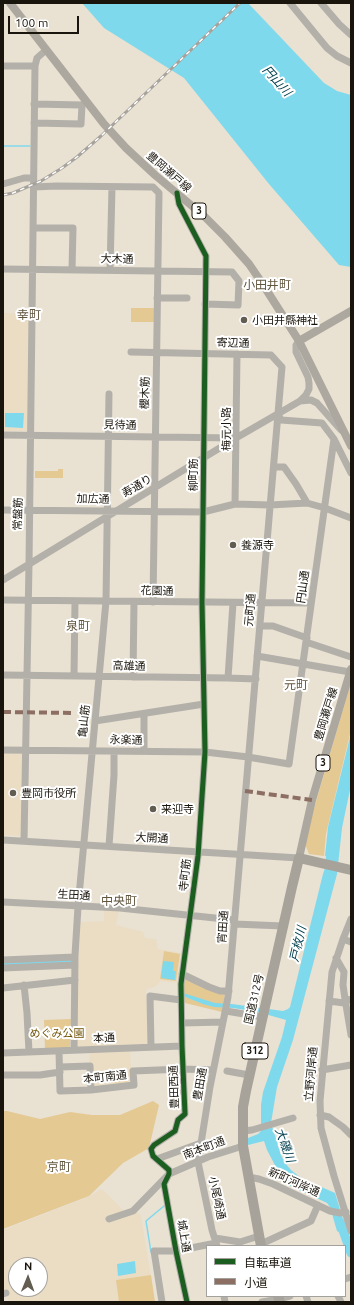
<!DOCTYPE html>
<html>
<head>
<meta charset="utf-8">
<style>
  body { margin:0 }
  #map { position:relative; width:354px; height:1305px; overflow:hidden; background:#e9e1d2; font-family:Ubuntu,"Noto Sans JP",sans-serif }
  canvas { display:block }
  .frame { position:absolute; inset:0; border:4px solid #1a150c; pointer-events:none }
  .legend { position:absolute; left:206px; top:1245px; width:140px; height:52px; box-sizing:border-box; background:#fff; border:1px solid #a3a19e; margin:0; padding:5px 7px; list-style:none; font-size:12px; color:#1a150c }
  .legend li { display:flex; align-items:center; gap:8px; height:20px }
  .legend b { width:20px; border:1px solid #a3a19e }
  .north { position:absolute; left:8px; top:1257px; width:40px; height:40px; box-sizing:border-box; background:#fff; border:1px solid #a3a19e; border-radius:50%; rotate:1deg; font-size:11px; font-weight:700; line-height:16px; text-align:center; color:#1a150c }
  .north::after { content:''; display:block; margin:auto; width:14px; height:18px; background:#625c51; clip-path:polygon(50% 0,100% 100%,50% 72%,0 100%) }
  .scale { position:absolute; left:8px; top:16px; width:71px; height:18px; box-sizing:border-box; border:2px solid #1a150c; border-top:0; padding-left:5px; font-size:12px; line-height:14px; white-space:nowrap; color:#1a150c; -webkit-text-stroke:3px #fff; paint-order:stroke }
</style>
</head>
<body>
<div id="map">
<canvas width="354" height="1305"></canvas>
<div class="frame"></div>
<ul class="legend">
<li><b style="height:5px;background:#1b5e20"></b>自転車道</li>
<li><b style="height:5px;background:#8d6e63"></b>小道</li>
</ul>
<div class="north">N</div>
<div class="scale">100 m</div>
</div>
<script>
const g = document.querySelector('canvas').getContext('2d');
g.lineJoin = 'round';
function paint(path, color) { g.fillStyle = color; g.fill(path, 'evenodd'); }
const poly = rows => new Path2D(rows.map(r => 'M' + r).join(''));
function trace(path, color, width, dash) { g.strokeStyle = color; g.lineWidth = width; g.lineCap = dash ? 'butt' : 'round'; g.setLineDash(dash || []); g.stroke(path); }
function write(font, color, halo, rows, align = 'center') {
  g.font = font + ' Ubuntu,"Noto Sans JP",sans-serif'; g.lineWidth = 4; g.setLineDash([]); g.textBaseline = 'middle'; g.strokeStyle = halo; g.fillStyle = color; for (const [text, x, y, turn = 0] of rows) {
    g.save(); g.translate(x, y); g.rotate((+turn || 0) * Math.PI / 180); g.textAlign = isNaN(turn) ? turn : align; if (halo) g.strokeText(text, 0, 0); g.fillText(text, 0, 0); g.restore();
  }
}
const built = poly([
  [3,313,30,314,29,431,3,431],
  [3,752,24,753,22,834,20,836,3,835],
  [104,910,119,910,116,925,143,932,145,938,156,939,158,949,181,953,177,983,160,981,155,987,146,989,149,1042,147,1045,76,1047,75,992,79,922,104,921],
  [130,1051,132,1081,130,1083,93,1087,89,1065,90,1052],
  [102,1189,125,1212,134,1207,141,1216,155,1302,9,1302,3,1287,3,1230,88,1197],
  [16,1265,40,1265,40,1289,16,1289]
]);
const green = poly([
  [131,308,154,308,154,322,131,322],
  [58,469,63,469,63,478,35,478,35,471,58,471],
  [351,683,351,730,326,834,324,856,309,854,305,844,312,815],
  [164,951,180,954,176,981,160,979],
  [184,979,225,993,222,1012,185,1003,184,1000],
  [71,1019,70,1046,69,1048,45,1049,44,1020],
  [111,1074,126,1074,127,1082,111,1083],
  [153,1101,159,1105,149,1148,123,1163,89,1196,3,1229,3,1111,7,1111,40,1119,70,1112,92,1115,120,1115],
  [151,1275,155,1302,119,1302,116,1280]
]);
const water = poly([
  [82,3,248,3,324,83,337,91,351,95,351,267,339,265,269,184,184,78,104,28],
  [5,413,24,413,23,428,5,427],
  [351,733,351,785,342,828,337,874,293,1040,277,1087,271,1123,281,1155,285,1163,291,1170,301,1178,335,1193,347,1232,342,1234,337,1231,330,1207,327,1203,284,1183,285,1179,278,1171,267,1150,264,1141,248,1145,248,1138,258,1134,261,1131,261,1105,263,1092,282,1037,286,1020,258,1012,233,1008,214,1007,203,1004,183,996,183,993,215,1003,232,1004,283,1011,288,1009,290,1007,323,874,325,868,326,856,325,856,328,827],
  [163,961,174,962,173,971,176,971,175,980,161,978],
  [135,1261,136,1273,118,1276,117,1264]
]);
const stream = poly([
  [3,146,30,146],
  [151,1252,146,1221,164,1206]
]);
const river = poly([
  [3,964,68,962],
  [340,1222,351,1253]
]);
const minor = poly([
  [290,3,327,48,337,56,351,63],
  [321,3,339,24,351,35],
  [3,66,35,66],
  [34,104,82,105,85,102],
  [34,123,81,124,82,105],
  [3,184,24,178,33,178],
  [34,187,56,186,153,187,159,193,153,602],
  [177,193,179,204,206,256,202,602,205,752,198,856,181,984,182,1046,185,1114,178,1120,175,1131,154,1145,151,1149,153,1156,169,1170,169,1174,164,1184,176,1251,187,1302],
  [33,228,73,228,72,270],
  [3,269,232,272,239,281,238,305,205,304],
  [110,270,112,187],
  [157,298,187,298],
  [131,352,271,355,282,367,228,997,210,1087,198,1162,212,1230,217,1246],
  [300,401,311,400,317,403,341,430],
  [3,435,236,438],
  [334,439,351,473],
  [274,467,284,467,296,484,306,501,307,503],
  [235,504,237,354],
  [3,510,203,512,235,504,270,505,307,503,325,508,351,518],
  [3,580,236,438,300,401,306,395,309,389,309,383,308,377,296,352,296,345,299,341],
  [3,600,311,603],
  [260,626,273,626,307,638],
  [306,642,351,657],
  [257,656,350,672],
  [3,675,228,678,256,679],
  [74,676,75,601],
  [133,677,134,602],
  [228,678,233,603],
  [95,721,204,704],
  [3,750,205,752,248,757,289,764,334,439,322,423,281,420,278,414],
  [144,751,144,714],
  [3,840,299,858],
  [24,841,29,564,35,66,37,58,46,50],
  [109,846,114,775,114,751],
  [3,902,120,908,234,920],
  [351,919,343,939,332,972,320,1101,321,1128,334,1176,351,1231],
  [234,924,283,926],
  [343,939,351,942],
  [336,958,344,972,343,985,345,999,351,1035],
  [3,960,75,957],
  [3,968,75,965],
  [182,974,209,987,220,991,229,991],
  [24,985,27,1013,29,1052],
  [3,988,75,980],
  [329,1001,344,1003,345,999,351,1000],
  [226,1011,262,1017],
  [182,1023,223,1022],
  [151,1047,150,996,181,1000],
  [74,1050,75,955,78,907,106,601,109,394],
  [59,1051,60,1091,91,1090,134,1085,133,1071,183,1069,213,1070],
  [3,1053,182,1046],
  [60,1067,90,1066,91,1090],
  [322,1070,351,1065],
  [227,1071,249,1075],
  [3,1075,40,1075,60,1072],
  [320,1115,329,1117,343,1127,351,1135],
  [243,1131,252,1130,293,1118],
  [157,1159,201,1143],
  [248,1177,259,1179,273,1184,330,1211,340,1213,346,1212],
  [109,1219,133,1211,169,1174,208,1157,243,1146],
  [215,1238,240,1242,259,1236],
  [261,1244,311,1221,318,1205],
  [345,1279,351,1277],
  [3,1294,6,1293],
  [224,1296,225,1302],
  [306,1296,308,1302],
  [338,1296,341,1302],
  [162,1302,154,1251,176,1251,216,1243],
  [262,1302,279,1299,290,1296]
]);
const major = poly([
  [10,3,104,124,126,148,155,175,204,216,225,237,249,264,262,283,299,341,351,446],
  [299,341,351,311],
  [299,858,312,800,351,669]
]);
const highway = poly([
  [261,1246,243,1146,243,1107,246,1091,292,887,299,858,351,870],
  [278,1296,280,1302]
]);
const rail = poly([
  [3,195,13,193,41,181,62,168,77,157,101,136,240,3]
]);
const quiet = poly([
  [3,712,74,713],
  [245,791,312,800]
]);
const cycleway = poly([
  [177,193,179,204,206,256,202,602,205,752,198,856,181,984,182,1046,185,1114,178,1120,175,1131,154,1145,151,1149,153,1156,169,1170,169,1174,164,1184,176,1251,187,1302]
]);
const markers = [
  [244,320,4,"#625c51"],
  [233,545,4,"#625c51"],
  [13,793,4,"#625c51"],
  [153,809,4,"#625c51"]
];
const shields = [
  [199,211,14],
  [323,763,14],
  [255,1051,26]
];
const shieldNames = [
  ["3",199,211],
  ["3",323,763],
  ["312",255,1051]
];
const streetNames = [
  ["豊岡瀬戸線",169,172,41],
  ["大木通",117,259,1],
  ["寄辺通",233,343,1],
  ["櫻木筋",145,393,-89],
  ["見待通",120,425,1],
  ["梅元小路",226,429,-90],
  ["柳町筋",193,475,-90],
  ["寿通り",137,486,-31],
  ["加広通",93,499,1],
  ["常盤筋",18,514,-89],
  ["円山通",303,587,-82],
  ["花園通",157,591,1],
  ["元町通",250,610,-85],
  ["高雄通",129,666,1],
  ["豊岡瀬戸線",326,714,-73],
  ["亀山筋",84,721,-84],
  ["永楽通",126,740,1],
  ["大開通",152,838,3],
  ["寺町筋",185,875,-84],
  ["生田通",74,895,3],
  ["宵田通",223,927,-86],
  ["国道312号",254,999,-77],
  ["本通",104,1038,-3],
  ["立野河岸通",311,1074,-85],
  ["本町南通",105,1077,-6],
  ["豊田通",200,1084,-80],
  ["豊田西通",174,1087,-92],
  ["南本町通",204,1148,-21],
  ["新町河岸通",294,1182,24],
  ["小尾崎通",217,1198,78],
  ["城上通",184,1236,80]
];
const poiNames = [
  ["小田井縣神社",252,320],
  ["養源寺",241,545],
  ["豊岡市役所",21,793],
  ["来迎寺",161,809]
];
const parkNames = [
  ["めぐみ公園",57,1033]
];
const waterNames = [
  ["円山川",277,81,48],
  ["戸枚川",298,944,-77],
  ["大磯川",285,1145,70]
];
const neighbourhoodNames = [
  ["小田井町",267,285],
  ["幸町",29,315],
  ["泉町",78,626],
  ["元町",296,685],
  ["中央町",119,901],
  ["京町",59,1167]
];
paint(built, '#eaddc4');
paint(green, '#e4c993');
paint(water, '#7fd9ed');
trace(stream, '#7fd9ed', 1.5);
trace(river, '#7fd9ed', 9);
trace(minor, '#b3b0aa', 7);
trace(major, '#ada89f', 8);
trace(highway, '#a7a29a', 10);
trace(rail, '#a6a29c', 3);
trace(rail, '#fff', 1.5, [4.5]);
trace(quiet, '#8d6e63', 4, [8, 4]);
trace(cycleway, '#1b5e20', 5);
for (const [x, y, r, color] of markers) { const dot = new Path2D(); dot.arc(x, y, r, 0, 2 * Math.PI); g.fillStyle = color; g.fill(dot); trace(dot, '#fff', 1.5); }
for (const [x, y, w] of shields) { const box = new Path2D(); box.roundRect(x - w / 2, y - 8, w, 16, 3); g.fillStyle = '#fff'; g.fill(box); trace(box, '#1a150c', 1); }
write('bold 10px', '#1a150c', null, shieldNames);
write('11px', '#1a150c', '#fff', streetNames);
write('11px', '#1a150c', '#fff', poiNames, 'left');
write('11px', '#705307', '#fff', parkNames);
write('italic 12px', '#03404f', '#fff', waterNames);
write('12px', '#62563f', '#fff', neighbourhoodNames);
</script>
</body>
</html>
